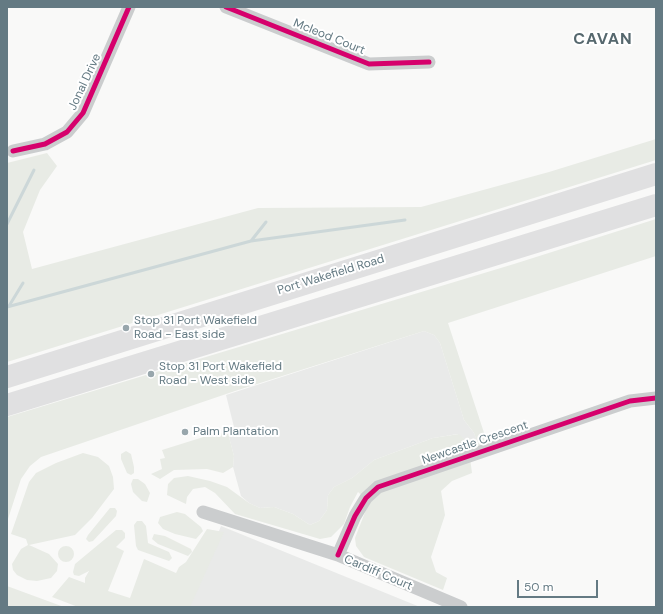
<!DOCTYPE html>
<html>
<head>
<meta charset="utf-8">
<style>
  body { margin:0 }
  #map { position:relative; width:663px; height:614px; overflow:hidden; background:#f9f9f8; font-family:"DM Sans",sans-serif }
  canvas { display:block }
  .frame { position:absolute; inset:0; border:8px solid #647a83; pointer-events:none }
  .scale { position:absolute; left:517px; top:580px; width:81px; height:18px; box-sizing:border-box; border:2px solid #647a83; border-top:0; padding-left:5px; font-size:12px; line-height:14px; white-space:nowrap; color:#647a83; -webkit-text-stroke:3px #fff; paint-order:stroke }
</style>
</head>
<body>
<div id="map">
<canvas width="663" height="614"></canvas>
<div class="frame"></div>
<div class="scale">50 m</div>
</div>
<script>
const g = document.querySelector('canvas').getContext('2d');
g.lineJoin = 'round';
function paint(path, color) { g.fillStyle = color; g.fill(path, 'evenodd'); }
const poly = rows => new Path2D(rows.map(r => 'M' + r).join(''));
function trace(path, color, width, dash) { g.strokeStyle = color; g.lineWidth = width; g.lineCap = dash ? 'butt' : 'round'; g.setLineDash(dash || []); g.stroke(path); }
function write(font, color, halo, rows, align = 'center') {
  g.font = font + ' "DM Sans",sans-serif'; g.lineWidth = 4; g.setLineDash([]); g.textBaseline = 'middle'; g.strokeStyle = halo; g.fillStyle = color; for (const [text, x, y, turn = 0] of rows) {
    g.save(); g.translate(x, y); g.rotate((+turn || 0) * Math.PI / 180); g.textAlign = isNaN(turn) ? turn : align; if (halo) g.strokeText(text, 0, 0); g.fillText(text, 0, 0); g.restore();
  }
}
const built = poly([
  [424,331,434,335,440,343,464,420,474,433,477,441,468,443,458,434,433,438,374,460,352,478,334,487,328,495,327,510,319,521,310,525,293,514,274,507,260,508,249,503,241,496,233,467,234,456,228,433,235,431,226,395],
  [221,526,420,607,189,607]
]);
const green = poly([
  [656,139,656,160,7,362,7,163,47,153,57,166,40,190,23,232,32,269,258,208,421,207,549,172],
  [656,219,656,256,448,323,489,448,480,451,474,433,464,420,440,343,434,335,424,331,235,391,41,457,30,466,21,479,7,522,7,417,514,264],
  [228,433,234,456,233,467,223,473,207,469,174,470,160,479,151,474,162,469,160,459,165,458,162,450,213,434],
  [459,434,468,443,472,473,452,481,441,491,445,515,431,557,436,572,447,578,443,590,364,557,356,546,355,538,369,502,358,492,350,507,344,524,331,537,320,539,235,514,215,493,205,487,193,489,187,497,186,504,167,495,168,484,174,478,188,476,210,481,227,487,249,503,260,508,274,507,293,514,310,525,319,521,327,510,328,495,334,487,352,478,374,460,433,438],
  [126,451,131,454,134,467,134,473,131,475,127,473,121,459,121,454],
  [83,453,98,457,109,466,113,477,114,489,92,518,75,535,29,545,49,554,58,564,57,571,51,578,37,581,27,580,17,575,13,570,12,564,21,549,28,545,26,539,11,534,29,482,36,473,56,463],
  [133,479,138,479,145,484,150,493,147,502,142,501,133,492,131,484],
  [110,508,115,508,117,511,116,516,93,541,89,542,86,539,88,535],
  [177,512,185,514,201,527,203,531,196,539,175,534,163,529,158,523,160,517],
  [137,521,142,521,146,526,148,543,169,552,172,558,169,561,138,550,136,546,134,525],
  [207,529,224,532,190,607,78,607,52,597,69,577,85,583,85,578,89,571,79,576,74,575,73,572,75,564,116,530,122,530,125,533,125,538,116,547,124,551,108,591,130,598,144,559,176,573,179,567,186,562],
  [154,534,165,536,191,549,192,552,188,556,158,544,152,539],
  '58 554a8 8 0 1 1 16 0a8 8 0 1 1-16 0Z',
  [7,586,64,607,7,607]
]);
const stream = poly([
  [7,224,34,170],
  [251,241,266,222],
  [9,306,23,283],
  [7,307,251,241,405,220]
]);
const street = poly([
  [226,7,369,64,429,62],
  [13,151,45,144,67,132,83,113,129,7],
  [203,512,338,555,461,607],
  [338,555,355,516,366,498,378,487,630,401,656,398]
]);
const highway = poly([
  [7,377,656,174],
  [7,405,656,205]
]);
const cycleway = poly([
  [226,7,369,64,429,62],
  [13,151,45,144,67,132,83,113,129,7],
  [338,555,355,516,366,498,378,487,630,401,656,398]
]);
const markers = [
  [126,328,4,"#98a6ac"],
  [151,374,4,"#98a6ac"],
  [185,432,4,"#98a6ac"]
];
const streetNames = [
  ["Mcleod Court",329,37,22],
  ["Jonal Drive",85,82,-65],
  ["Port Wakefield Road",331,275,-17],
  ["Newcastle Crescent",475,443,-19],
  ["Cardiff Court",378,573,23]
];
const poiNames = [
  ["Stop 31 Port Wakefield",134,321],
  ["Road - East side",134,335],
  ["Stop 31 Port Wakefield",159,367],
  ["Road - West side",159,381],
  ["Palm Plantation",193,432]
];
const districtNames = [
  ["CAVAN",603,40]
];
paint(built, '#e9eae9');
paint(green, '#e8ebe5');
trace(stream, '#ccd7d8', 3);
trace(street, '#cbcdce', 13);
trace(highway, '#e0e0e1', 22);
trace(cycleway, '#d6006c', 5);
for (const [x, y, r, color] of markers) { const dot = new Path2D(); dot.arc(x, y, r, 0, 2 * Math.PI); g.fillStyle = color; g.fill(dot); trace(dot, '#fff', 1.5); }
write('12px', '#647a83', '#fff', streetNames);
write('12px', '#647a83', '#fff', poiNames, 'left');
g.letterSpacing = '1px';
write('bold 16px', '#56686e', '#fff', districtNames);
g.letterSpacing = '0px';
</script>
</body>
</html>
